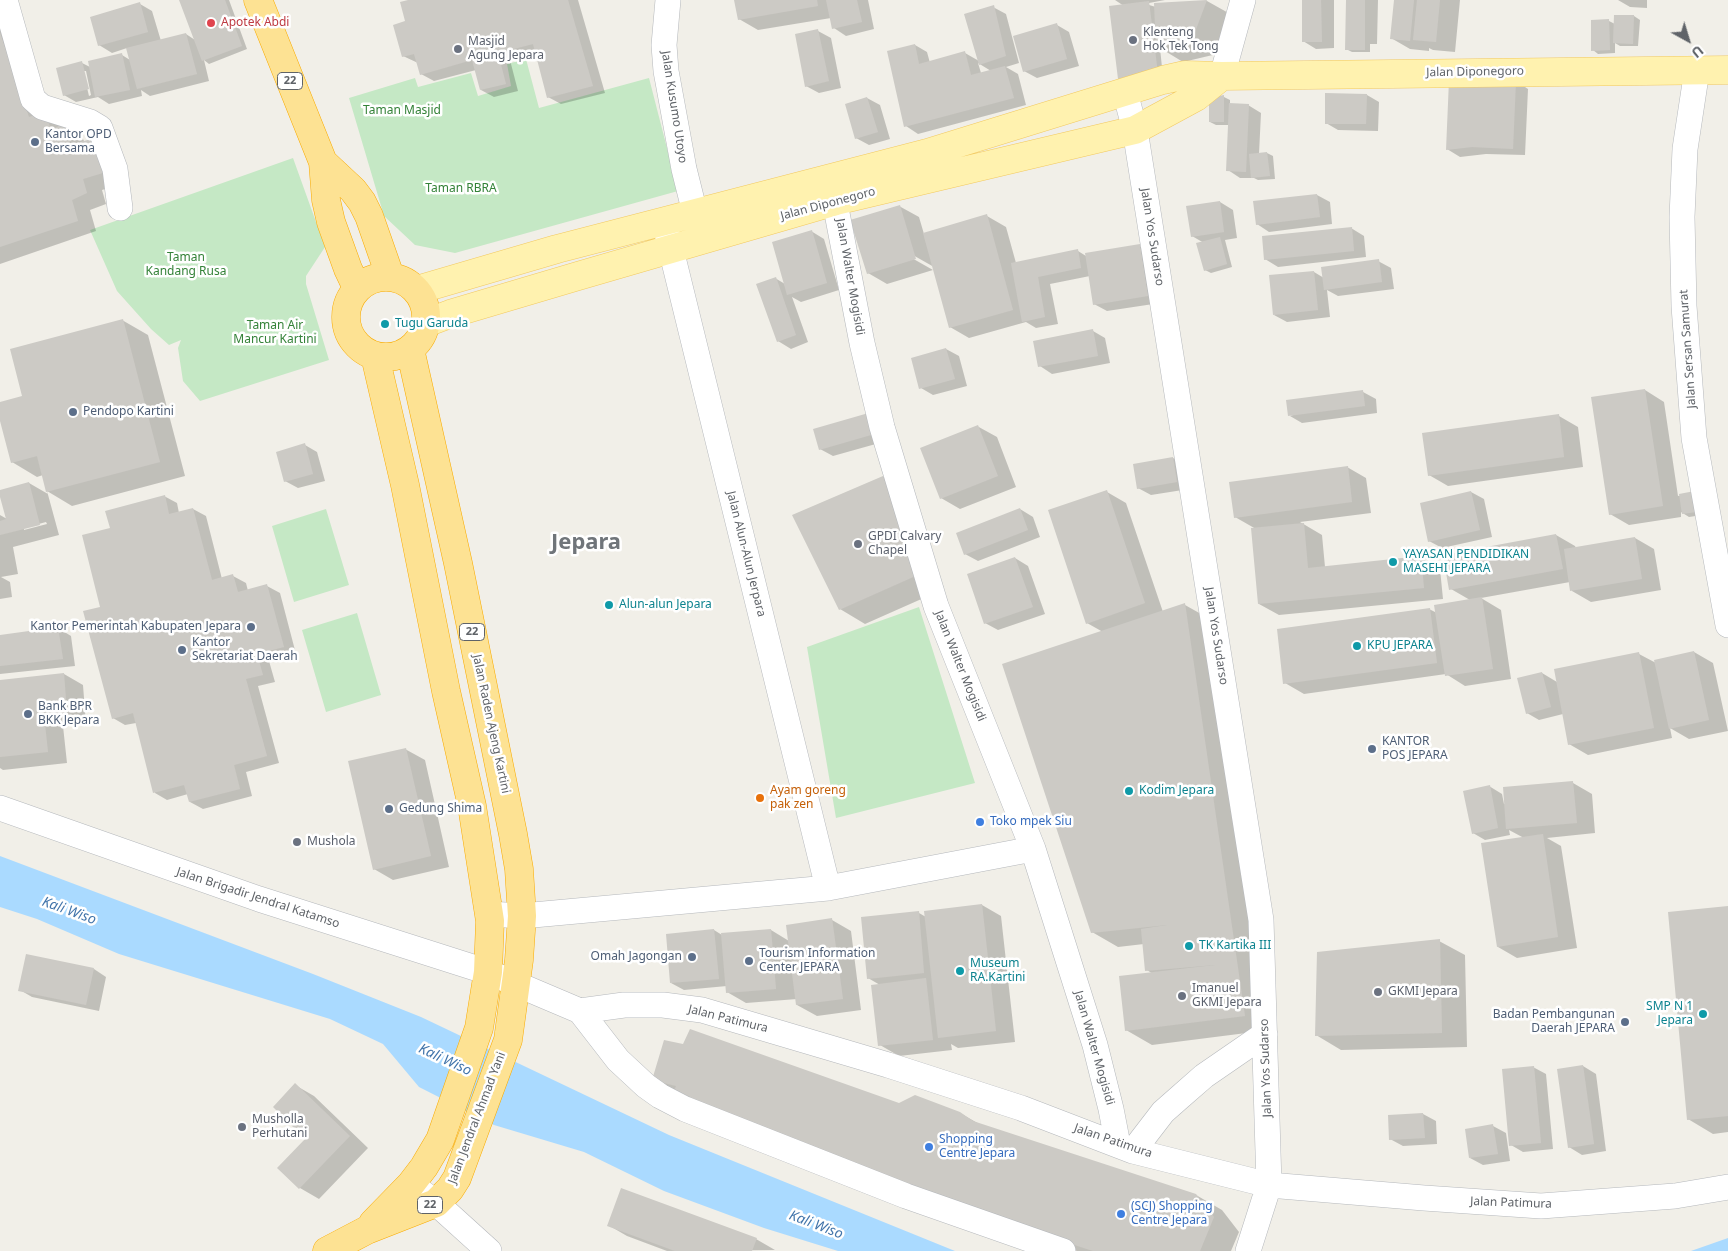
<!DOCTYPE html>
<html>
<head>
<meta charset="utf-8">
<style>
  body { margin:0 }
  #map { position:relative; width:1728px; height:1251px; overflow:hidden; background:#f1efe8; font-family:"Noto Sans",sans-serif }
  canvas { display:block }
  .north { position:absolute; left:1663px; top:15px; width:50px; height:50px; -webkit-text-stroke:4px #fff; paint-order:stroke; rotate:141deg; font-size:14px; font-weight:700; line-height:20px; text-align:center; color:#5f6368 }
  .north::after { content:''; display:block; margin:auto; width:18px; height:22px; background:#5f6368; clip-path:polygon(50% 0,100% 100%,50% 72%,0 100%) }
</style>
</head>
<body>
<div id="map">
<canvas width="1728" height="1251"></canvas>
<div class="north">U</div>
</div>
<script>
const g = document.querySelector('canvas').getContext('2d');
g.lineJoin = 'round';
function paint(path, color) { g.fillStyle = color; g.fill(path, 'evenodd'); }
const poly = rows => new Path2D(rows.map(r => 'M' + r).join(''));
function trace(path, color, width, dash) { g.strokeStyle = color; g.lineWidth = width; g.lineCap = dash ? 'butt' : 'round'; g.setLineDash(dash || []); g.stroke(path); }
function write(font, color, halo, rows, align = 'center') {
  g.font = font + ' "Noto Sans",sans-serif'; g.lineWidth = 5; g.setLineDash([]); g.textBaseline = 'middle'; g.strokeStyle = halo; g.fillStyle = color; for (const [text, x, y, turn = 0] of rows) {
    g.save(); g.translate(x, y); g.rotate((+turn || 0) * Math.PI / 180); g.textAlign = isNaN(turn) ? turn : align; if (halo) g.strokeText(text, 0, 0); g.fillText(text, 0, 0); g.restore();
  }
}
const green = poly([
  [526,59,539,108,649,78,678,191,455,253,415,245,384,216,349,98,415,78,418,87,471,73,478,96,511,86,507,64],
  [293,158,325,247,306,276,306,284,329,360,200,401,183,381,178,348,181,340,169,345,151,329,117,291,90,230],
  [326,509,349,585,294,602,272,526],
  [919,607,975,783,836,818,807,647],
  [357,613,381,695,326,712,302,630]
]);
const water = poly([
  [0,856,313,974,421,1017,669,1135,955,1251,838,1251,764,1228,664,1191,584,1152,494,1125,419,1087,383,1044,330,1019,119,954,37,919,0,907],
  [1728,1238,1728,1251,1691,1251]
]);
const shadow = poly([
  [0,0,43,114,82,137,85,143,124,183,102,190,106,204,90,210,96,231,0,264],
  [181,0,229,0,247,49,209,64,204,60,209,81,150,96,141,90,142,96,109,104,98,97,76,102,64,95,82,63,90,67,122,55,130,60,127,48,112,53,99,45,140,4,152,11,161,41,186,34,195,40],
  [83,71,86,71,91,95,89,96],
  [412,0,578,0,605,93,561,104,548,97,537,53,510,60,518,91,494,97,481,90,476,70,434,81,421,74,418,63,403,56,407,22],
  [736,0,868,0,874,29,846,36,834,28,831,18,758,30,739,19],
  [1115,0,1165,0,1149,3,1149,5,1156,7,1207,1,1232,15,1217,54,1183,62,1160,48,1163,77,1125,81,1119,78,1124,6],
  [1303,0,1334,0,1334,48,1316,49,1303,41],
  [1347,0,1378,0,1377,44,1370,44,1370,52,1352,52,1346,49],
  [1395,0,1460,0,1455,52,1433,50,1429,48,1429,51,1410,49,1391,38],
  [1618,0,1647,0,1647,8,1630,7],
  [993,7,1006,14,1019,63,1006,67,1018,74,1026,105,918,134,906,126,915,45,927,52,930,63,965,53,979,61],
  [978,63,991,71,981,73],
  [1634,16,1640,20,1638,46,1620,46,1615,43,1615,53,1598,54,1593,50,1609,21,1615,24],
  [1057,25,1069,32,1079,66,1037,78,1024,71],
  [818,31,831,38,841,88,819,93,806,86],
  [1516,81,1528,89,1525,155,1486,154,1460,157,1447,149],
  [1367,95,1379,102,1378,131,1338,130,1326,123],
  [1224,97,1230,100,1230,105,1248,105,1261,113,1259,154,1267,153,1273,156,1275,179,1258,180,1254,178,1240,178,1228,170,1230,125,1216,125,1210,122],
  [867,98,880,105,890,139,869,145,856,138],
  [1317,195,1330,202,1332,224,1269,232,1257,224],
  [1220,202,1233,210,1237,238,1225,240,1232,267,1211,273,1205,270,1204,243,1192,236],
  [899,206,919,217,924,234,987,216,1006,227,1016,263,1078,251,1086,256,1139,246,1152,253,1160,303,1107,311,1094,304,1090,276,1050,284,1058,324,1036,328,1026,322,969,338,950,327,934,267,911,254,910,257,933,270,887,284,868,273],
  [1351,228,1364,236,1366,257,1278,267,1265,259],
  [811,231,824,239,839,290,801,302,792,297,808,342,791,349,778,341,775,278,785,284],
  [1378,261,1391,268,1394,289,1338,296,1327,290,1330,317,1287,322,1274,315,1314,272,1324,278],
  [122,320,148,335,185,476,72,506,47,491,59,535,13,547,18,574,1,577,10,582,12,597,0,599,0,515,7,519,0,491,29,483,48,494,43,475,37,477,12,462,0,416,0,404,24,397],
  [46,522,47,524,24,530,24,528],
  [1093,331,1105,338,1110,363,1052,374,1040,366],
  [946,349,959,356,967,386,933,395,921,388],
  [1645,390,1664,402,1678,496,1700,492,1709,514,1689,517,1681,512,1681,517,1629,525,1610,514,1593,398],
  [1363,392,1376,399,1377,413,1302,423,1290,416],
  [872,414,890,440,833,456,820,449],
  [1559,416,1578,427,1583,467,1448,486,1429,475],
  [977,426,997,437,1016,487,960,509,941,498],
  [305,445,317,452,325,481,298,488,285,481],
  [1173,458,1185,465,1189,489,1151,495,1138,488],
  [1347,467,1366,478,1371,513,1300,522,1322,535,1325,567,1421,558,1440,569,1443,599,1279,615,1259,604,1256,529,1235,517],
  [883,477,909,492,944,589,865,624,840,609],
  [1107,492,1126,503,1163,612,1185,605,1210,619,1270,1030,1152,1045,1126,1030,1153,974,1147,970,1144,944,1118,947,1092,932,1103,632,1087,623],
  [1471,492,1484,499,1492,537,1442,548,1429,541,1421,504],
  [164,496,177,503,179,513,193,509,206,516,222,579,233,576,246,583,248,591,267,586,280,593,296,654,269,661,275,682,258,686,279,763,246,772,252,796,203,809,190,802,188,794,167,800,155,793,136,723,125,725,113,718,102,608,111,529],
  [1020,509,1033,517,1040,537,978,561,965,554],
  [1556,535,1575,546,1576,548,1635,538,1654,549,1661,590,1591,602,1572,591,1570,582,1481,598,1501,610,1511,679,1465,686,1446,674,1304,694,1285,683,1429,609,1437,613,1470,600,1451,589],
  [1015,558,1028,566,1045,614,998,630,985,623],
  [58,628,71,636,75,666,0,674,0,636],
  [1694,652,1713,663,1728,731,1689,739,1670,728,1672,738,1588,755,1569,744,1563,714,1539,720,1527,713,1542,673,1557,682,1639,654,1656,663],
  [64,674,83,685,86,724,63,726,67,763,3,770,0,768,0,681],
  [405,749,425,760,449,867,393,880,374,869],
  [1573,783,1592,794,1595,833,1547,838,1561,846,1577,948,1517,958,1498,947,1524,838,1509,830,1510,835,1485,840,1473,833,1489,786,1502,794,1504,804],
  [982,905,1001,916,1015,1042,958,1048,951,1044,952,1050,899,1056,880,1045,880,985,868,978,919,913,926,917],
  [1728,907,1728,1132,1713,1134,1688,1119],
  [832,920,851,931,861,1010,817,1016,797,1005,797,999,746,1003,727,992,727,986,684,990,671,983,714,930,722,935,771,930,789,941],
  [1439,941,1465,955,1467,1047,1341,1050,1316,1035],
  [94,969,106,977,99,1011,32,997,20,990],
  [1583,1066,1596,1074,1606,1151,1582,1155,1569,1147],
  [1533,1067,1546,1074,1553,1149,1523,1152,1511,1145],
  [654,1079,899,1104,960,1113,981,1125,1196,1195,1222,1210,1239,1232,1231,1251,1077,1251,978,1218,698,1114],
  [295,1085,314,1096,368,1148,319,1199,300,1188,279,1168,307,1139],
  [1423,1114,1436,1121,1437,1144,1403,1146,1390,1139,1390,1116],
  [1493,1126,1506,1133,1510,1161,1483,1165,1470,1158],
  [608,1225,756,1239,775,1250,667,1251,627,1236]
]);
const building = poly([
  [179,0,225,0,242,46,202,61],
  [408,0,568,0,593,86,547,98,533,44,498,53,506,84,480,90,472,60,420,75,414,54,402,57,393,25,405,21,400,2],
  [734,0,817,0,818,6,738,20],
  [826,0,857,0,862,22,832,29],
  [1207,0,1192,40,1156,48,1154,3],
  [1302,0,1321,0,1322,42,1302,42],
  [1346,0,1365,0,1365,50,1345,50],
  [1394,0,1414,0,1410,41,1390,39],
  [1417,0,1440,0,1436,42,1413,40],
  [1149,1,1158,74,1118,79,1109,6],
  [140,2,148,32,98,46,90,17],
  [994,5,1006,56,979,65,964,14],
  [1614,15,1634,15,1633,44,1613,43],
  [1609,19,1610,50,1591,51,1591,20],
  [1057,23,1067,59,1023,72,1013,36],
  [818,29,829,81,805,87,795,34],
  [0,33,29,117,45,112,51,130,63,124,71,145,94,138,106,172,83,179,87,193,72,200,78,221,0,247],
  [186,33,197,74,137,89,126,48],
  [915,44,919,64,965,51,971,75,1005,66,1014,98,904,127,887,51],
  [122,53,130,90,95,97,88,61],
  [82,61,89,89,63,96,56,68],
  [1449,80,1516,80,1513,149,1472,147,1446,150],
  [1325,93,1367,94,1366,124,1325,124],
  [1224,95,1224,122,1209,122,1209,98],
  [867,97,878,132,855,139,845,104],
  [1229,103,1249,104,1246,172,1226,171],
  [1267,152,1270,176,1251,178,1249,154],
  [1317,194,1320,217,1256,225,1253,201],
  [1220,201,1224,232,1191,237,1186,206],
  [900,205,916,259,867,274,850,220],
  [987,214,1013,310,949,328,923,233],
  [1352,227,1354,251,1264,260,1262,236],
  [812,230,827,283,787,295,772,242],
  [1220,237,1227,264,1204,271,1196,243],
  [1140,244,1148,296,1093,305,1085,253],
  [1078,249,1081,268,1038,277,1045,317,1022,322,1011,263],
  [1379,259,1382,282,1324,290,1321,267],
  [1314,271,1318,310,1273,315,1269,275],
  [776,277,796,335,777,342,756,284],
  [123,319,160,462,46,492,37,456,11,463,0,421,0,402,22,396,10,349],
  [1093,329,1098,356,1038,367,1033,341],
  [946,348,955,379,919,389,911,358],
  [1645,389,1663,506,1609,515,1591,397],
  [1363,390,1365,406,1288,416,1286,400],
  [872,412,878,433,819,450,813,429],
  [1559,414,1564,457,1428,476,1422,433],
  [978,425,998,476,940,499,920,448],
  [305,443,313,474,284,482,276,452],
  [1173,457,1177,482,1137,489,1133,464],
  [1348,466,1352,502,1234,518,1229,482],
  [883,476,920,574,839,610,792,515],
  [29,482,40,525,0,535,0,521,6,519,0,497,0,490],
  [1107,490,1145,603,1086,624,1048,510],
  [1700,490,1703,511,1682,514,1679,494],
  [1471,491,1480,530,1428,542,1420,503],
  [165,495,169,514,193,508,212,580,233,574,238,592,267,584,284,647,257,654,263,675,246,679,267,756,234,765,240,789,189,802,184,785,153,793,133,713,112,719,83,611,100,607,82,535,110,528,105,511],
  [1020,508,1028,530,964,555,956,533],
  [1304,523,1308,568,1421,556,1424,588,1258,604,1251,528],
  [1556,534,1563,569,1449,590,1443,555],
  [1635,537,1642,579,1570,591,1564,549],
  [1015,557,1033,607,984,624,967,574],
  [1482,597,1493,669,1445,676,1434,605],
  [1185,603,1245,1016,1125,1031,1119,976,1215,965,1145,971,1141,929,1167,925,1091,933,1002,664],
  [1430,608,1437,663,1283,684,1277,629],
  [58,627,63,659,0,666,0,635],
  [1694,651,1709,720,1669,729,1654,660],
  [1639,652,1654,728,1568,745,1554,669],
  [1542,672,1551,707,1526,714,1517,678],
  [64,673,67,713,44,715,48,752,0,757,0,680],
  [406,748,431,856,373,870,348,761],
  [1573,781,1577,823,1506,829,1503,787],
  [1490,785,1498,828,1472,834,1463,791],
  [1543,834,1558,937,1497,947,1481,843],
  [982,904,996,1031,938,1038,924,911],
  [1728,906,1728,1116,1687,1120,1668,912],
  [919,911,924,973,867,979,861,917],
  [832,918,843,999,796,1005,786,925],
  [714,929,719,979,670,983,666,934],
  [771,929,776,989,726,993,721,933],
  [1440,939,1442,1033,1315,1036,1317,952],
  [26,954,94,968,86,1005,18,991],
  [926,978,933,1040,878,1046,871,985],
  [690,1029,899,1103,915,1095,960,1112,973,1121,1196,1194,1214,1217,1200,1251,1093,1251,952,1205,671,1100,676,1086,652,1080,664,1040,683,1044],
  [1583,1065,1594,1144,1568,1148,1557,1069],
  [1534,1066,1541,1143,1509,1146,1502,1069],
  [295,1083,350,1136,299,1189,277,1168,305,1139,273,1107],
  [1423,1113,1425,1138,1389,1140,1388,1115],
  [1493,1124,1498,1154,1469,1158,1465,1129],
  [621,1188,757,1238,752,1251,675,1251,607,1226]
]);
const minor = poly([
  [5,0,33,99,42,107,90,122,100,128,115,169,120,208],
  [668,0,664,45,666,71,684,169,695,213],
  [1697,70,1685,149,1682,217,1684,306,1694,438,1728,625],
  [1222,76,1243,0],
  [1125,92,1135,130,1261,920,1269,1185,1248,1251],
  [831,182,862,343,882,427,936,606,1033,849,1095,1045,1111,1109,1118,1145],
  [664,221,828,888],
  [0,808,259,899,488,972,580,1011,624,1005,663,1005,702,1010,888,1065,1021,1108,1133,1151,1269,1185,1424,1198,1541,1206,1675,1196,1728,1187],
  [489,914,522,916,828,888,1033,849],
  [580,1011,618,1060,646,1086,660,1096,685,1109,906,1196,1063,1251],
  [1133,1151,1163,1112,1180,1097,1204,1076,1265,1034],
  [411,1184,436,1203,489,1251]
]);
const major = poly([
  [417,290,557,249,927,153,1163,80,1185,75,1222,76,1728,70],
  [426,323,450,314,578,276,836,201,1135,130,1196,97,1222,76]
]);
const highway = poly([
  [258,0,323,162,326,200,331,222,348,269,357,288],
  [323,162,353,190,362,202,369,216,390,276],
  '346 317a40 40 0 1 1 80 0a40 40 0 1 1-80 0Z',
  [373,1223,411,1184,424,1167,440,1140,479,1028,488,972,490,921,472,806,446,691,405,485,375,356],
  [327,1251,367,1230,436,1203,450,1189,457,1178,508,1040,519,960,522,916,519,869,513,834,458,563,410,349]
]);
const markers = [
  [211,23,5,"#e0444e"],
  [1133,40,5,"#6b7280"],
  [458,49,5,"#6b7280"],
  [35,142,5,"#5c6f8a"],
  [385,324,5,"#0f9aa8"],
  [73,412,5,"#5c6f8a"],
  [858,544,5,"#6b7280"],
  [1393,562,5,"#0f9aa8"],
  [609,605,5,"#0f9aa8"],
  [251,627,5,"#5c6f8a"],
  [1357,646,5,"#0f9aa8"],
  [182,650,5,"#5c6f8a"],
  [28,714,5,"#5c6f8a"],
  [1372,749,5,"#5c6f8a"],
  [1129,791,5,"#0f9aa8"],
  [760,798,5,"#e8710a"],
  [389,809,5,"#5c6f8a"],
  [980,822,5,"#3f7fe0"],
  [297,842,5,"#6b7280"],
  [1189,946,5,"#0f9aa8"],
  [692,957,5,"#5c6f8a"],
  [749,961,5,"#5c6f8a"],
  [960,971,5,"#0f9aa8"],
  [1378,992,5,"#6b7280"],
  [1182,996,5,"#6b7280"],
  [1703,1014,5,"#0f9aa8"],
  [1625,1022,5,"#5c6f8a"],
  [242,1127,5,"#6b7280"],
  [929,1147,5,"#3f7fe0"],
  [1121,1214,5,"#3f7fe0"]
];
const shields = [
  [290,81,25],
  [472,632,25],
  [430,1205,25]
];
const shieldNames = [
  ["22",290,81],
  ["22",472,632],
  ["22",430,1205]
];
const healthNames = [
  ["Apotek Abdi",221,23]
];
const worshipNames = [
  ["Klenteng",1143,33],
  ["Hok Tek Tong",1143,47],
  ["Masjid",468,42],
  ["Agung Jepara",468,56],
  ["GPDI Calvary",868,537],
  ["Chapel",868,551],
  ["Mushola",307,842],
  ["Imanuel",1192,989],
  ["GKMI Jepara",1192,1003],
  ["GKMI Jepara",1388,992],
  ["Musholla",252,1120],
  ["Perhutani",252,1134]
];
const streetNames = [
  ["Jalan Diponegoro",1475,72,-1],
  ["Jalan Kusumo Utoyo",674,107,81],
  ["Jalan Diponegoro",828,204,-15],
  ["Jalan Yos Sudarso",1152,237,81],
  ["Jalan Walter Mogisidi",850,277,80],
  ["Jalan Sersan Samurat",1688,349,-94],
  ["Jalan Alun-Alun Jerpara",746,554,76],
  ["Jalan Yos Sudarso",1216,636,81],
  ["Jalan Walter Mogisidi",960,666,68],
  ["Jalan Raden Ajeng Kartini",491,724,78],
  ["Jalan Brigadir Jendral Katamso",258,898,18],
  ["Jalan Patimura",728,1019,14],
  ["Jalan Walter Mogisidi",1094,1048,74],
  ["Jalan Yos Sudarso",1266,1068,-92],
  ["Jalan Jendral Ahmad Yani",477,1118,-69],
  ["Jalan Patimura",1113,1141,19],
  ["Jalan Patimura",1511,1203,2]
];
const parkNames = [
  ["Taman Masjid",402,111],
  ["Taman RBRA",461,189],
  ["Taman",186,258],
  ["Kandang Rusa",186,272],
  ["Taman Air",275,326],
  ["Mancur Kartini",275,340]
];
const serviceNames = [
  ["Kantor OPD",45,135],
  ["Bersama",45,149],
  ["Pendopo Kartini",83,412],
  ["Kantor Pemerintah Kabupaten Jepara",241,627,"right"],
  ["Kantor",192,643],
  ["Sekretariat Daerah",192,657],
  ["Bank BPR",38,707],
  ["BKK Jepara",38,721],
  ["KANTOR",1382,742],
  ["POS JEPARA",1382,756],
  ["Gedung Shima",399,809],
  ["Tourism Information",759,954],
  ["Center JEPARA",759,968],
  ["Omah Jagongan",682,957,"right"],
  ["Badan Pembangunan",1615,1015,"right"],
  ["Daerah JEPARA",1615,1029,"right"]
];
const cultureNames = [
  ["Tugu Garuda",395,324],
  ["YAYASAN PENDIDIKAN",1403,555],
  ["MASEHI JEPARA",1403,569],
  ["Alun-alun Jepara",619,605],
  ["KPU JEPARA",1367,646],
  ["Kodim Jepara",1139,791],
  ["TK Kartika III",1199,946],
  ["Museum",970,964],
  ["RA.Kartini",970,978],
  ["SMP N 1",1693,1007,"right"],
  ["Jepara",1693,1021,"right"]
];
const foodNames = [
  ["Ayam goreng",770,791],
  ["pak zen",770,805]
];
const shopNames = [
  ["Toko mpek Siu",990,822],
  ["Shopping",939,1140],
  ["Centre Jepara",939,1154],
  ["(SCJ) Shopping",1131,1207],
  ["Centre Jepara",1131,1221]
];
const waterNames = [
  ["Kali Wiso",69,911,20],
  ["Kali Wiso",445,1060,25],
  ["Kali Wiso",816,1225,21]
];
const townNames = [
  ["Jepara",586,543]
];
paint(green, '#c5e8c5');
paint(water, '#aadaff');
paint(shadow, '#0003');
paint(building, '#cccac5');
trace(minor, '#b5b8bc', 26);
trace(major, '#f2c960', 29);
trace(highway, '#f9ab00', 29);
trace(minor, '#fff', 25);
trace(major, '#fff2af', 28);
trace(highway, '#fde293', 28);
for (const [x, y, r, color] of markers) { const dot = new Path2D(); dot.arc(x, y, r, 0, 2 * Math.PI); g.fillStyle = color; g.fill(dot); trace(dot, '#fff', 2); }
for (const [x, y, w] of shields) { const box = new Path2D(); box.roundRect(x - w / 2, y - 8.5, w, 17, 4); g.fillStyle = '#fff'; g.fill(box); trace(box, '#5f6368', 1); }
write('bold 11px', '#5f6368', null, shieldNames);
write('12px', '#be3a42', '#fff', healthNames, 'left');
write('12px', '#5b616d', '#fff', worshipNames, 'left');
write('12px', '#5f6368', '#fff', streetNames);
write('12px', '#348238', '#fff', parkNames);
write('12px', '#4e5e75', '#fff', serviceNames, 'left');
write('12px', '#0d838f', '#fff', cultureNames, 'left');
write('12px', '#c56008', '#fff', foodNames, 'left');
write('12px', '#366cbe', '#fff', shopNames, 'left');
write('italic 14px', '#4174aa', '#fff', waterNames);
write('bold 22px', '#70757a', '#fff', townNames);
</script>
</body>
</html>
